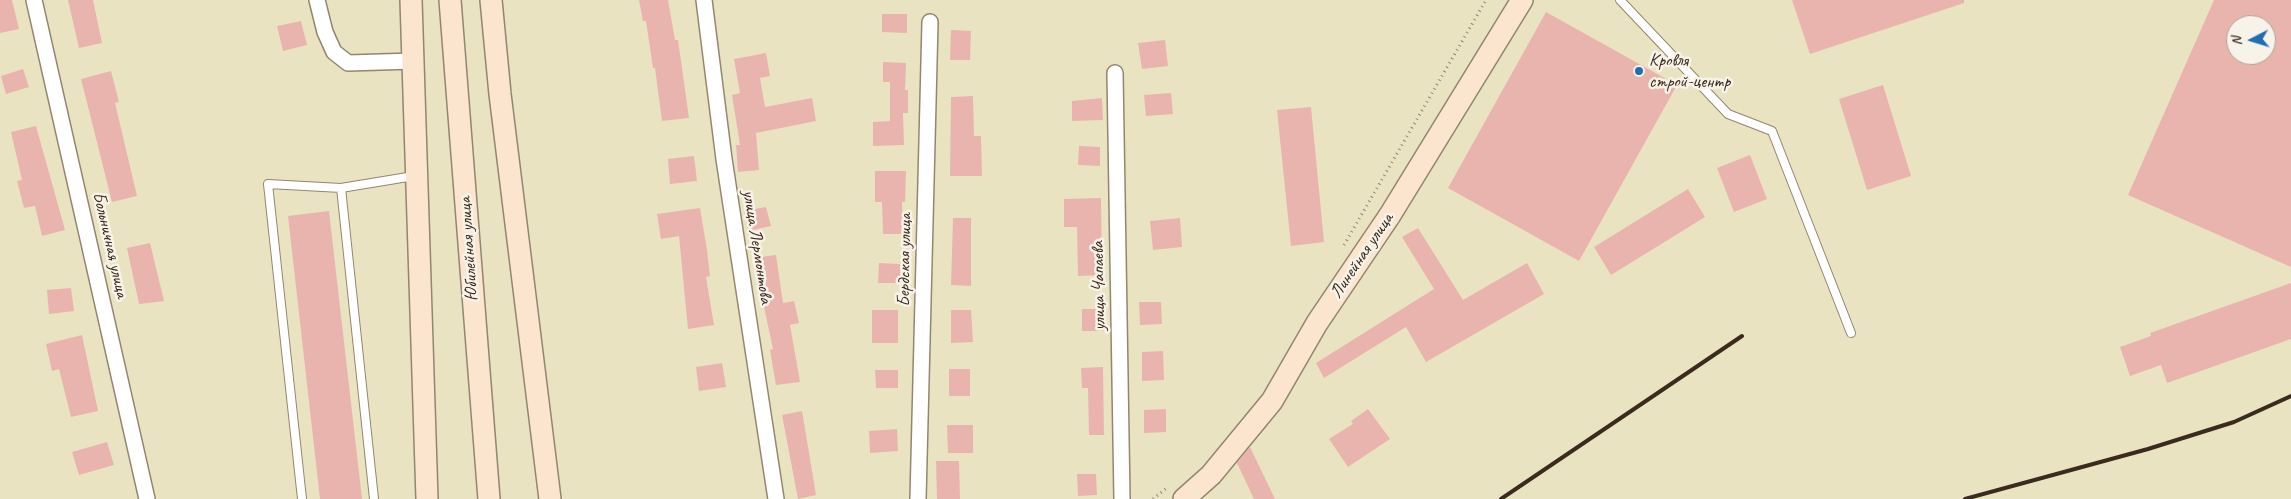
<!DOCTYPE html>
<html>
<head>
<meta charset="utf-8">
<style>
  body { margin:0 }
  #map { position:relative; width:2291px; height:499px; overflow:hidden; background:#eae3c1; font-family:Caveat,sans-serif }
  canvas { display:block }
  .north { position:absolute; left:2226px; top:15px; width:50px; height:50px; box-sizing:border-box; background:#f7f3e8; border:1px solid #aca397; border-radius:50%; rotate:265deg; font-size:14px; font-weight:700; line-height:20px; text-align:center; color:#3b2a1e }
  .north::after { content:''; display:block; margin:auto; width:18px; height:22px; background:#1f6fb2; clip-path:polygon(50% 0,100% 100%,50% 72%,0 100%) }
</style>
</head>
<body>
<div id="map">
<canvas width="2291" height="499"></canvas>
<div class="north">N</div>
</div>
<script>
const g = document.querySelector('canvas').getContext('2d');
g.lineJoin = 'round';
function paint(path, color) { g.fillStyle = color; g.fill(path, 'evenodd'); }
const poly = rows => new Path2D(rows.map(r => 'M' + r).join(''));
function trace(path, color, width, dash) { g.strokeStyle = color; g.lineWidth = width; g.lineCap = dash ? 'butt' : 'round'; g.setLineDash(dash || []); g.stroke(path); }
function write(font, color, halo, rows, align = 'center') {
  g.font = font + ' Caveat,sans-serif'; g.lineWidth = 5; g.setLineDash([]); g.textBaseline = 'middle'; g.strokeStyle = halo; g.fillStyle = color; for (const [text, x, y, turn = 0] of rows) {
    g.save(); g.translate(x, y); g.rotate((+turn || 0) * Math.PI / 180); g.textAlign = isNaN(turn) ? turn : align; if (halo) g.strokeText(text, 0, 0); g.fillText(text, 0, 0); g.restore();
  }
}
const building = poly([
  [0,0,12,0,19,29,0,33],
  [68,0,93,0,102,43,79,48],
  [639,0,668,0,675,40,678,40,689,118,662,121,655,68,653,68,646,21,643,21],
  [1792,0,1964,0,1964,3,1810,54],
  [2214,0,2291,0,2291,267,2128,195],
  [2236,25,2266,25,2266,55,2236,55],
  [1546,12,1677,85,1579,261,1448,188],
  [882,14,907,14,907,33,882,32],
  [301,21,307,45,283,51,277,26],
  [951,30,971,31,970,60,950,60],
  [1165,40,1168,66,1142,69,1138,43],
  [766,53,770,76,760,78,765,107,812,98,816,121,756,133,759,170,738,172,736,145,740,145,732,95,740,93,734,59],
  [883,62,906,63,905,90,908,90,908,113,903,113,904,145,873,146,873,122,890,121,890,82,883,82],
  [23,69,29,87,6,94,1,76],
  [111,71,119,102,115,103,137,196,112,202,81,79],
  [1883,85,1911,176,1867,190,1839,99],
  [1171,93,1173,114,1146,116,1144,95],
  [973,96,974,136,981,136,982,176,950,176,951,97],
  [1102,98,1103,120,1072,121,1072,101],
  [1311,107,1324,242,1291,246,1277,110],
  [36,126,65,230,42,236,35,206,24,208,17,181,22,180,11,132],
  [1079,146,1100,147,1100,166,1078,165],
  [1750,155,1767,199,1734,212,1717,168],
  [694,156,697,181,670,184,668,159],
  [875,171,906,171,905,202,902,202,903,234,883,234,882,202,875,202],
  [1688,189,1705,217,1611,275,1594,247],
  [1101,198,1102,275,1078,276,1077,227,1064,227,1064,199],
  [766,207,771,226,748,231,744,211],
  [700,208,707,250,710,276,706,277,714,325,688,329,679,236,661,239,657,214],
  [329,211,362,499,320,499,288,216],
  [953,218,971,218,971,286,951,285],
  [1180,218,1182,247,1153,250,1150,221],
  [1418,228,1463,300,1527,263,1544,294,1426,362,1406,327,1324,378,1316,363,1434,289,1402,237],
  [150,243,164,301,139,304,127,248],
  [776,255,783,303,794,301,799,323,790,325,800,382,776,385,770,350,773,349,759,284,757,285,753,258],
  [879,263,900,264,900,283,878,283],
  [2291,283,2291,339,2167,383,2161,365,2130,376,2120,347,2151,336,2150,333],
  [71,288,74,311,49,314,47,290],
  [1139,302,1161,302,1162,324,1140,325],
  [1082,309,1104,309,1104,331,1082,331],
  [872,310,898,310,898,343,872,343],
  [951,310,971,310,973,342,951,343],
  [82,335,98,411,71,417,59,369,52,371,46,344],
  [1163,351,1164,380,1142,381,1142,352],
  [722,363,726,387,699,391,696,367],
  [1103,367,1104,435,1089,435,1088,388,1082,388,1081,368],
  [949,369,970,369,970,396,949,396],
  [875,370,898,370,898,388,876,388],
  [1166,409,1166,432,1144,433,1144,410],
  [1368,409,1390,439,1348,467,1329,439,1353,424,1351,421],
  [802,411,816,495,798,499,782,415],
  [947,425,973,425,973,453,948,453],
  [897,429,898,451,870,453,869,431],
  [107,442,114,465,79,475,72,452],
  [1250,447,1275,499,1254,499,1237,463],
  [936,461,959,461,960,499,937,499],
  [1077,474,1096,474,1097,495,1078,496]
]);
const path = poly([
  [1344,245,1486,0],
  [1153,499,1168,487]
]);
const lane = poly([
  [1620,0,1728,114,1772,131,1851,333],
  [341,188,374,499],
  [302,499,268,184,341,188,414,176]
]);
const street = poly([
  [34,0,147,499],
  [317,0,325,32,334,52,348,63,414,61],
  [704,0,724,159,776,499],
  [1115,73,1122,499],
  [918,499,930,22]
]);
const secondary = poly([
  [411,0,427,499],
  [450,0,489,499],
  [491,0,500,94,550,499],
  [1184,499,1211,475,1272,401,1317,323,1390,215,1522,0]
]);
const rail = poly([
  [1501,499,1742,336],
  [1965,499,2148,449,2234,422,2291,396]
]);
const markers = [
  [1639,71,5,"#1f6fb2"]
];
const poiNames = [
  ["Кровля",1649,61],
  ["строй-центр",1649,82]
];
const streetNames = [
  ["Больничная улица",110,245,77],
  ["улица Лермонтова",757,247,81],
  ["Юбилейная улица",469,249,-94],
  ["Линейная улица",1362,256,-56],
  ["Бердская улица",905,260,-89],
  ["улица Чапаева",1099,286,-91]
];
paint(building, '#eab4ae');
trace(lane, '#928670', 10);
trace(street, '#928670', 18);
trace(secondary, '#928670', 24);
trace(path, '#928670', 3, [1, 4]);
trace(lane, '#fff', 8);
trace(street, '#fff', 15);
trace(secondary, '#fbe5cf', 21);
trace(rail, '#3b2a1e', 4);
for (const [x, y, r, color] of markers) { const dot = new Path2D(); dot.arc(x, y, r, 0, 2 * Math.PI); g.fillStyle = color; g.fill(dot); trace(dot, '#f7f3e8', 2); }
write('18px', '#3b2a1e', '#f7f3e8', poiNames, 'left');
write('18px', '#3b2a1e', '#f7f3e8', streetNames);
</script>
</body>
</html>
